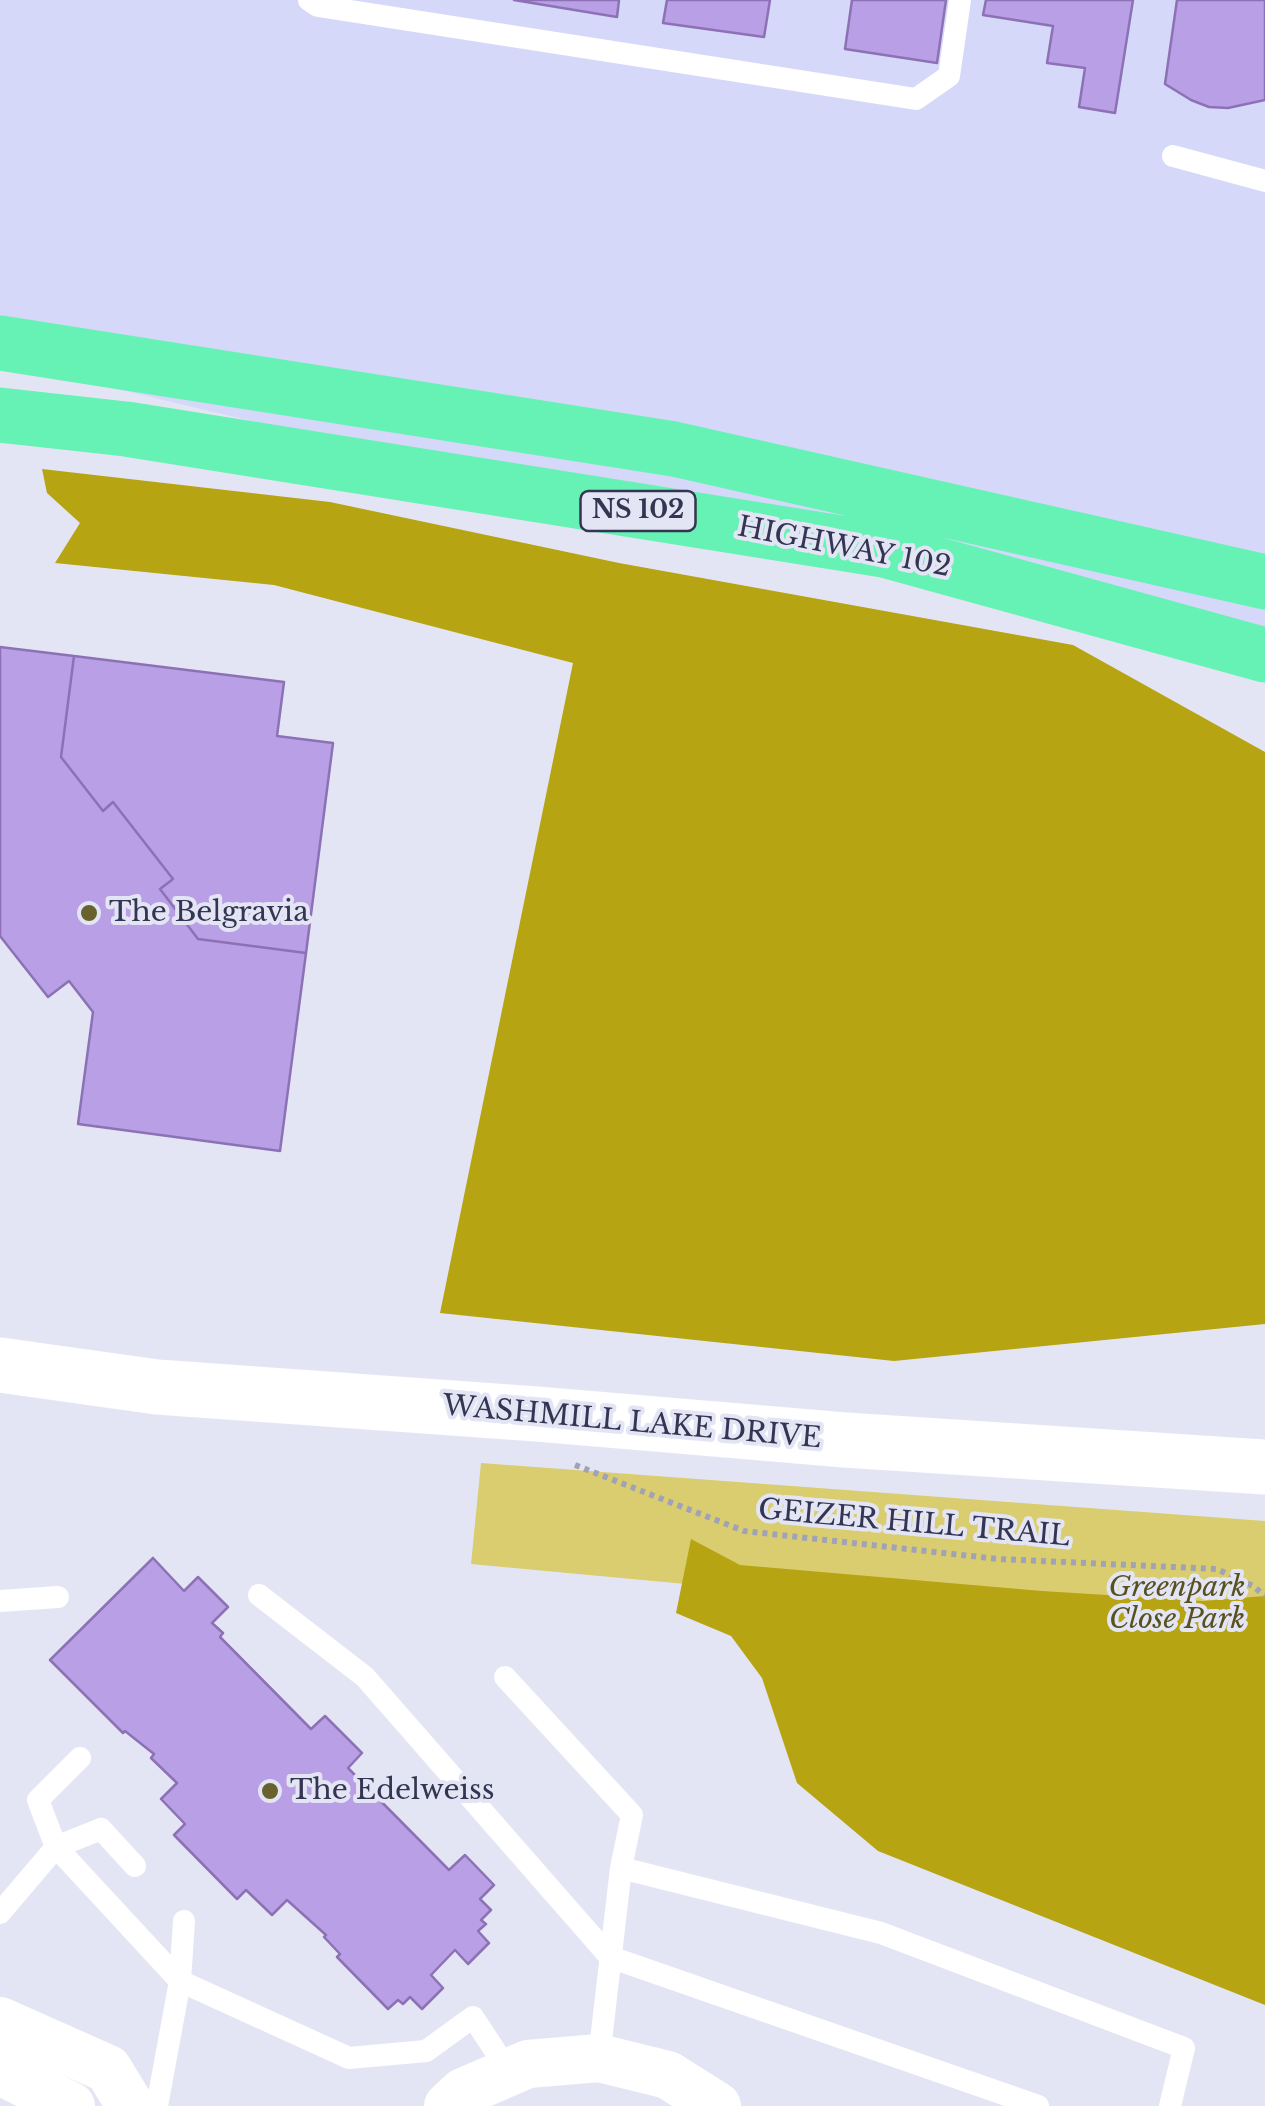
<!DOCTYPE html>
<html>
<head>
<meta charset="utf-8">
<style>
  body { margin:0 }
  canvas { display:block; background:#e3e5f4 }
</style>
</head>
<body>
<canvas width="1265" height="2106"></canvas>
<script>
const g = document.querySelector('canvas').getContext('2d');
g.lineJoin = 'round';
function paint(path, color) { g.fillStyle = color; g.fill(path, 'evenodd'); }
const poly = rows => new Path2D(rows.map(r => 'M' + r).join(''));
function trace(path, color, width, dash) { g.strokeStyle = color; g.lineWidth = width; g.lineCap = dash ? 'butt' : 'round'; g.setLineDash(dash || []); g.stroke(path); }
function write(font, color, halo, rows, align = 'center') {
  g.font = font + ' "Libre Baskerville",serif'; g.lineWidth = 8; g.setLineDash([]); g.textBaseline = 'middle'; g.strokeStyle = halo; g.fillStyle = color; for (const [text, x, y, turn = 0] of rows) {
    g.save(); g.translate(x, y); g.rotate((+turn || 0) * Math.PI / 180); g.textAlign = isNaN(turn) ? turn : align; if (halo) g.strokeText(text, 0, 0); g.fillText(text, 0, 0); g.restore();
  }
}
const built = poly([
  [0,0,1265,0,1265,663,0,361]
]);
const green = poly([
  [481,1463,1265,1521,1265,1767,1029,1616,471,1564]
]);
const forest = poly([
  [42,469,330,502,619,563,1073,645,1265,752,1265,1324,894,1361,440,1313,573,663,274,585,55,563,80,523,47,493],
  [691,1539,740,1565,1042,1591,1203,1601,1265,1596,1265,2005,878,1851,797,1783,762,1678,731,1636,676,1613]
]);
const building = poly([
  [514,0,619,0,617,17,514,0],
  [667,0,770,0,764,37,663,23,667,0],
  [852,0,946,0,937,63,845,49,852,0],
  [986,0,1133,0,1115,113,1079,107,1085,68,1047,63,1053,26,983,15,986,0],
  [1177,0,1265,0,1265,100,1228,108,1209,107,1191,100,1165,84,1177,0],
  [0,647,74,656,61,757,103,811,113,802,173,879,160,889,198,939,306,953,280,1151,78,1124,93,1012,69,981,48,997,0,936,0,647],
  [74,656,284,682,277,736,333,743,306,953,198,939,160,889,173,879,113,802,103,811,61,757,74,656],
  [153,1558,184,1591,198,1577,228,1607,212,1623,223,1633,220,1637,311,1729,325,1716,362,1753,348,1768,449,1870,465,1855,494,1885,480,1899,491,1910,481,1920,486,1924,478,1931,489,1943,468,1964,455,1950,431,1975,443,1988,422,2009,410,1997,403,2004,398,2000,388,2009,337,1957,340,1954,324,1937,326,1935,287,1900,272,1915,246,1890,237,1899,174,1835,185,1824,161,1799,177,1783,151,1758,154,1754,125,1731,123,1733,50,1660,153,1558]
]);
const path = poly([
  [575,1465,744,1531,998,1559,1217,1569,1253,1586,1265,1596]
]);
const lane = poly([
  [309,0,318,6,916,99,949,76,960,0],
  [1173,156,1265,181],
  [259,1595,365,1677,610,1957,1038,2106],
  [0,1601,58,1597],
  [505,1677,632,1815,621,1868,881,1933,1184,2048,1170,2106],
  [80,1758,38,1800,56,1847,180,1981,349,2058,426,2051,473,2017,509,2072],
  [0,1913,56,1847,101,1829,135,1866],
  [599,2058,621,1868],
  [157,2106,180,1981,184,1921]
]);
const street = poly([
  [0,2021,108,2069,130,2105],
  [0,2071,71,2106],
  [448,2106,463,2092,528,2064,599,2058,668,2075,717,2106]
]);
const secondary = poly([
  [0,1365,157,1387,537,1414,845,1440,1265,1467]
]);
const highway = poly([
  [0,343,674,449,1265,582],
  [0,415,126,429,884,550,1265,655]
]);
const markers = [
  [89,913,10,"#69622f"],
  [270,1791,10,"#69622f"]
];
const shields = [
  [638,511,115]
];
const shieldNames = [
  ["NS 102",638,511]
];
const streetNames = [
  ["HIGHWAY 102",844,548,11],
  ["WASHMILL LAKE DRIVE",632,1423,5],
  ["GEIZER HILL TRAIL",914,1524,5]
];
const poiNames = [
  ["The Belgravia",109,913],
  ["The Edelweiss",290,1791]
];
const parkNames = [
  ["Greenpark",1177,1588],
  ["Close Park",1177,1620]
];
paint(built, '#d5d8f9');
paint(green, '#dacd70');
paint(forest, '#b6a412');
paint(building, '#b99fe5');
trace(building, '#8c72b5', 2.5);
trace(path, '#a0a2b6', 6, [5, 5]);
trace(lane, '#fff', 22);
trace(street, '#fff', 48);
trace(secondary, '#fff', 55);
trace(highway, '#66f2b4', 55);
for (const [x, y, r, color] of markers) { const dot = new Path2D(); dot.arc(x, y, r, 0, 2 * Math.PI); g.fillStyle = color; g.fill(dot); trace(dot, '#e3e5f4', 4); }
for (const [x, y, w] of shields) { const box = new Path2D(); box.roundRect(x - w / 2, y - 20, w, 40, 8); g.fillStyle = '#e3e5f4'; g.fill(box); trace(box, '#343552', 2.5); }
write('bold 25px', '#343552', null, shieldNames);
write('28px', '#343552', '#e3e5f4', streetNames);
write('28px', '#343552', '#e3e5f4', poiNames, 'left');
write('italic 28px', '#58511f', '#e3e5f4', parkNames);
</script>
</body>
</html>
